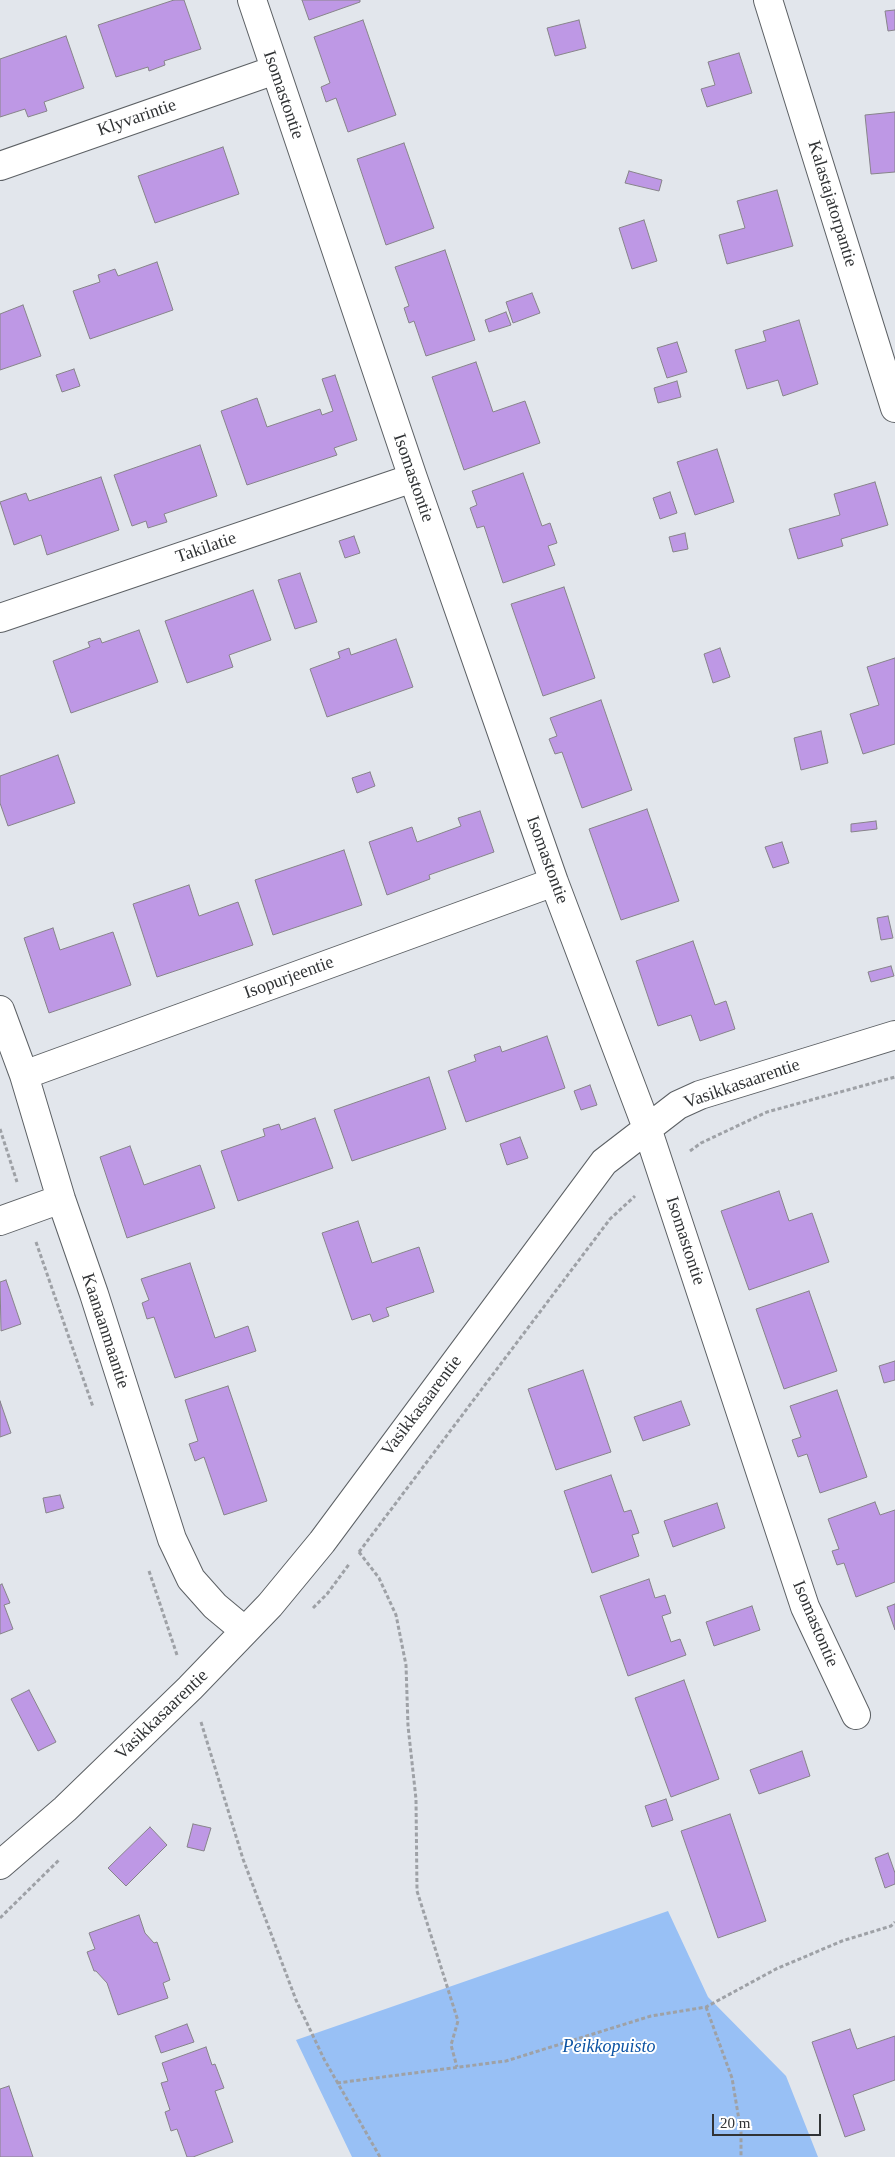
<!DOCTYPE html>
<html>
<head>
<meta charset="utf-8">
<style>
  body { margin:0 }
  #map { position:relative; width:895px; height:2157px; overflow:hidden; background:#e2e6ec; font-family:"Times New Roman",serif }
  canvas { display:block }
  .scale { position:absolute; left:712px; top:2114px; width:109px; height:22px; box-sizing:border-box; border:2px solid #313335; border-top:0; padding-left:6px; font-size:15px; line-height:18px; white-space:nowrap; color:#313335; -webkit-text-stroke:4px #fff; paint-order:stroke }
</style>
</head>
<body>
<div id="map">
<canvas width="895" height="2157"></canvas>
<div class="scale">20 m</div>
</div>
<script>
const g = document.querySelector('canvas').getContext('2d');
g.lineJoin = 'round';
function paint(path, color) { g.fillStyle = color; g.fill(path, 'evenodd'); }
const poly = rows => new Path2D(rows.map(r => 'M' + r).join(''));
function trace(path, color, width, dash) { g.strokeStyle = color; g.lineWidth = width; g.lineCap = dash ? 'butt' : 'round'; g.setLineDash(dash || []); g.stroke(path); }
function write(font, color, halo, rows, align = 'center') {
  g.font = font + ' "Times New Roman",serif'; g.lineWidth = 4; g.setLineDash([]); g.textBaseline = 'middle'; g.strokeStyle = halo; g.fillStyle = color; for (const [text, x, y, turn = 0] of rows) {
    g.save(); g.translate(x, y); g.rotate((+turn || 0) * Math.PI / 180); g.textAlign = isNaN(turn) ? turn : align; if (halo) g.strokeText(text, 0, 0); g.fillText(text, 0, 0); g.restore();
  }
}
const green = poly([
  [668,1911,708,1997,786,2076,818,2157,352,2157,296,2040]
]);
const building = poly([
  [174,0,184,0,201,49,164,61,165,65,149,71,148,67,116,77,98,25,174,0],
  [302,0,360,0,360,2,309,20,302,0],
  [895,10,895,30,888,31,885,11,895,10],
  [363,20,396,115,348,132,336,98,326,102,321,87,330,83,314,37,363,20],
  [579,20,586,48,555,56,547,28,579,20],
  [66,36,84,88,44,102,47,111,28,117,25,109,0,117,0,59,66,36],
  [739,53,752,93,707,107,701,89,715,85,708,62,739,53],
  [895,112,895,172,871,174,865,115,895,112],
  [404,143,434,228,386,245,357,159,404,143],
  [223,147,239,194,155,223,138,176,223,147],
  [629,171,662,180,659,191,625,183,629,171],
  [777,190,793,246,727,264,719,235,745,228,737,201,777,190],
  [644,220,657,261,632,269,619,228,644,220],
  [445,250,475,340,426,356,414,321,409,323,404,308,409,306,395,267,445,250],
  [157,262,173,310,90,339,73,291,100,282,98,275,115,269,118,276,157,262],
  [532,293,540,313,513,323,506,302,532,293],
  [23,305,41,356,0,370,0,314,23,305],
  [506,312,511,325,489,332,485,320,506,312],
  [799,320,818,384,783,396,778,380,747,389,735,350,766,341,763,331,799,320],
  [677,342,687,372,667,378,657,348,677,342],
  [476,362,493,412,525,401,540,443,464,470,432,377,476,362],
  [74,369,80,386,62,392,56,375,74,369],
  [335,375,357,440,334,448,337,455,247,485,221,411,257,398,267,427,320,409,322,415,333,411,322,379,335,375],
  [677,381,681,397,658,403,654,388,677,381],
  [200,445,217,496,164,514,167,522,148,528,146,521,132,526,114,475,200,445],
  [717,449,734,502,695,515,677,462,717,449],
  [523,473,542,526,550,523,557,543,548,546,555,565,503,583,484,526,477,528,470,508,477,505,472,491,523,473],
  [101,477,119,530,47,555,41,535,14,545,0,502,26,493,29,501,101,477],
  [875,482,888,525,841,539,843,546,798,559,789,529,840,515,834,494,875,482],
  [670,492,677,513,660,519,653,498,670,492],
  [685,533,688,549,673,552,669,537,685,533],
  [354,536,360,553,345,558,339,541,354,536],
  [300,573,317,622,295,629,278,580,300,573],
  [564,587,595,678,543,696,511,604,564,587],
  [253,590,271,640,229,655,233,667,187,683,165,621,253,590],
  [139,630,158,682,71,713,53,661,90,647,88,642,100,638,102,643,139,630],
  [396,639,413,687,327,717,310,669,340,658,338,652,349,648,351,655,396,639],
  [720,648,730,677,713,683,704,654,720,648],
  [895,658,895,744,863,754,850,714,879,705,867,667,895,658],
  [601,700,632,790,582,808,562,752,555,754,549,739,557,736,550,718,601,700],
  [821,731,828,763,801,770,794,738,821,731],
  [58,755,75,803,8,826,0,803,0,776,58,755],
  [370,772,375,786,357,793,352,778,370,772],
  [647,809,679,901,621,920,589,829,647,809],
  [480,811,494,852,429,875,430,879,387,895,369,842,412,827,417,842,461,826,458,818,480,811],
  [876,821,877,829,851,832,851,824,876,821],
  [782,842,789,863,773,868,765,847,782,842],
  [344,850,362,905,273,935,255,880,344,850],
  [189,885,199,916,238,902,253,945,157,977,133,904,189,885],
  [888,916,893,938,881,940,877,918,888,916],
  [53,928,60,950,113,932,131,985,49,1013,24,938,53,928],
  [693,941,715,1005,726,1001,735,1029,700,1041,691,1015,658,1026,636,961,693,941],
  [891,966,894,976,871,982,868,972,891,966],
  [547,1036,565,1088,466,1122,448,1071,476,1061,474,1055,500,1046,502,1052,547,1036],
  [429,1077,446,1129,352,1161,334,1110,429,1077],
  [590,1085,597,1105,581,1110,574,1091,590,1085],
  [315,1118,333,1168,238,1201,221,1151,265,1136,263,1129,279,1124,281,1130,315,1118],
  [520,1137,528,1158,507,1165,500,1144,520,1137],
  [130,1146,144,1185,200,1165,215,1208,127,1238,100,1157,130,1146],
  [779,1191,789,1221,812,1213,829,1262,749,1290,721,1211,779,1191],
  [358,1221,372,1263,419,1247,434,1292,386,1308,389,1316,373,1322,370,1314,352,1320,322,1233,358,1221],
  [190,1263,215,1338,248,1326,256,1351,175,1378,154,1317,147,1319,142,1303,149,1300,141,1279,190,1263],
  [6,1280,21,1324,1,1331,0,1282,6,1280],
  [809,1291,837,1371,784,1389,756,1309,809,1291],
  [895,1361,895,1380,884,1383,879,1366,895,1361],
  [583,1370,611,1452,556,1470,528,1389,583,1370],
  [228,1386,267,1501,224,1515,204,1457,195,1461,189,1444,198,1441,185,1400,228,1386],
  [837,1390,867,1477,820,1493,807,1454,798,1457,792,1440,801,1437,790,1406,837,1390],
  [0,1401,11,1433,0,1437,0,1401],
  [681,1401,690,1425,643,1441,634,1417,681,1401],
  [611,1475,624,1512,631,1510,639,1533,632,1535,639,1556,592,1573,564,1491,611,1475],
  [60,1495,64,1508,46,1513,43,1498,60,1495],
  [875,1502,880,1515,895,1510,895,1582,856,1597,844,1563,837,1565,832,1551,839,1549,828,1519,875,1502],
  [717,1503,725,1528,673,1547,664,1521,717,1503],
  [649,1579,655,1598,665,1595,671,1613,662,1616,671,1642,680,1639,686,1655,628,1676,600,1596,649,1579],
  [2,1584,10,1603,4,1605,13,1629,0,1634,0,1585,2,1584],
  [895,1604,895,1630,887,1607,895,1604],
  [752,1606,760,1630,714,1646,706,1622,752,1606],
  [684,1680,719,1779,671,1797,635,1698,684,1680],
  [29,1690,56,1742,38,1751,11,1699,29,1690],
  [802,1751,810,1776,759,1794,750,1770,802,1751],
  [666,1799,673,1820,652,1827,645,1806,666,1799],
  [730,1814,766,1921,718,1938,681,1831,730,1814],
  [193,1824,211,1828,204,1851,187,1847,193,1824],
  [150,1827,167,1845,126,1886,108,1868,150,1827],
  [888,1853,895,1873,895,1884,885,1888,875,1858,888,1853],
  [139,1915,145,1933,154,1943,157,1942,170,1980,163,1983,168,1998,118,2015,107,1983,96,1971,94,1971,87,1952,95,1949,89,1933,139,1915],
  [187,2024,194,2042,161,2053,155,2036,187,2024],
  [850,2029,857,2049,895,2036,895,2080,853,2095,865,2130,845,2137,812,2042,850,2029],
  [206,2047,212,2065,215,2064,224,2088,215,2091,233,2142,193,2157,187,2157,177,2129,171,2131,165,2112,170,2110,161,2083,168,2081,162,2063,206,2047],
  [9,2086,33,2157,0,2157,0,2089,9,2086]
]);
const path = poly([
  [0,1129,17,1182],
  [690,1151,701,1143,767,1112,895,1077],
  [36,1242,93,1407],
  [359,1552,610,1219,635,1196],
  [359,1552,379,1578,396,1615,406,1665,408,1726,416,1799,417,1891,458,2021,451,2045,457,2067],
  [149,1571,177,1655],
  [313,1608,327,1594,350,1563],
  [201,1722,243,1859,296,2000,324,2059,380,2157],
  [0,1918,60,1859],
  [706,2007,732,2078,741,2132,741,2157],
  [337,2083,506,2061,651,2016,706,2007,776,1969,842,1941,891,1926,895,1922]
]);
const minor = poly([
  [252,0,413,478,554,882,647,1128,805,1607,856,1715],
  [768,0,895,408],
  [0,166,275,70],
  [0,618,413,478],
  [0,1010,24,1075,61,1199,94,1294,172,1539,191,1579,215,1606,245,1631],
  [24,1075,554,882],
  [0,1221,61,1199],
  [0,1865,65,1809,190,1688,270,1605,322,1542,604,1162,678,1105,700,1095,895,1035]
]);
const streetNames = [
  ["Isomastontie",283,95,71],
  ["Klyvarintie",137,118,-19],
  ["Kalastajatorpantie",832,204,73],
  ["Isomastontie",413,478,71],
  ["Takilatie",206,548,-19],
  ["Isomastontie",547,860,70],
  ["Isopurjeentie",289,978,-20],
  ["Vasikkasaarentie",742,1084,-19],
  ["Isomastontie",685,1241,72],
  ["Kaanaanmaantie",105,1331,72],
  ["Vasikkasaarentie",422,1406,-53],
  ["Isomastontie",815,1624,67],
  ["Vasikkasaarentie",162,1715,-44]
];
const parkNames = [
  ["Peikkopuisto",609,2047]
];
paint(green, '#98c0f5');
paint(building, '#be98e5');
trace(building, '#87848a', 1);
trace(minor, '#5c6064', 30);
trace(path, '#9ea1a6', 3, [4, 2.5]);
trace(minor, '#fff', 28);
write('18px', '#313335', '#fff', streetNames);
write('italic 18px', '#0d54a4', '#fff', parkNames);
</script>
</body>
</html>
